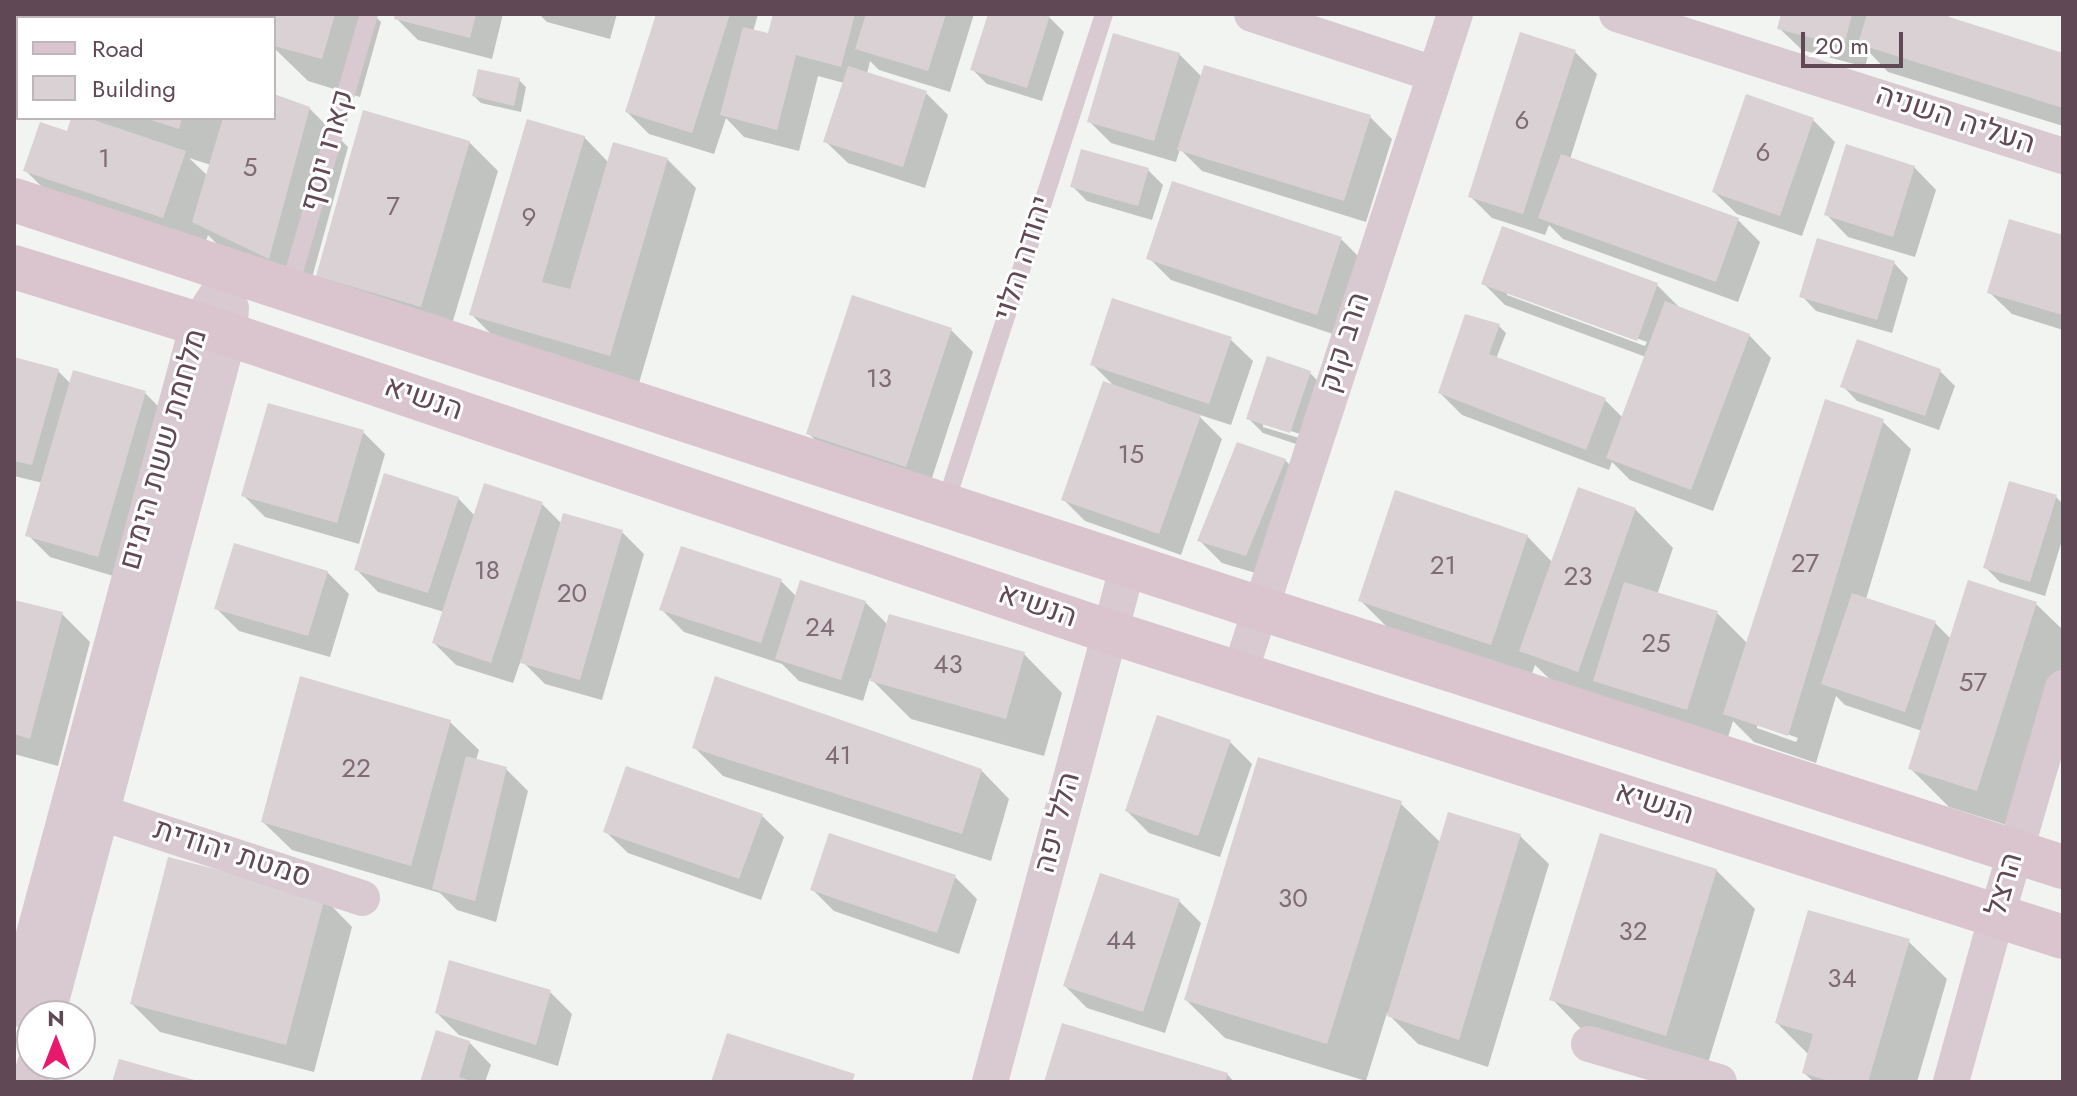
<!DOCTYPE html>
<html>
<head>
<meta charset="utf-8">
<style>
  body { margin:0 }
  #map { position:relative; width:2077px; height:1096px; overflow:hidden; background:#f2f4f2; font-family:Jost,sans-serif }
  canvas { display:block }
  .frame { position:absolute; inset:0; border:16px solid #604954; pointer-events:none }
  .legend { position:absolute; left:16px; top:16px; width:260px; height:104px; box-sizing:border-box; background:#fff; border:2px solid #bfb6bb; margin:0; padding:10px 14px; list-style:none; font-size:24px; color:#604954 }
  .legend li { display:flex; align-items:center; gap:16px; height:40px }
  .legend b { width:40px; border:2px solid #bfb6bb }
  .north { position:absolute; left:16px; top:1000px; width:80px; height:80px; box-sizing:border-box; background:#fff; border:2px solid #bfb6bb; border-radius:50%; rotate:0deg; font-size:22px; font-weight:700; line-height:32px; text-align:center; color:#604954 }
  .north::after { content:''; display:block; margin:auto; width:28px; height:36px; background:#e8186c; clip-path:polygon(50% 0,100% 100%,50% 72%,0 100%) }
  .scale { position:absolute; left:1801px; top:32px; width:102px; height:36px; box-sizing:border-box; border:4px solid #604954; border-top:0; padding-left:10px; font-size:24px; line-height:28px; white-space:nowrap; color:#604954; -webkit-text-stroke:6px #fff; paint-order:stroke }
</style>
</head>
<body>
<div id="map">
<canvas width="2077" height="1096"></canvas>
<div class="frame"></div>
<ul class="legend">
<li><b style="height:10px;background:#dac5ce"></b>Road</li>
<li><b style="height:22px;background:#d9d1d4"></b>Building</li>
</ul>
<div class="north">N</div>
<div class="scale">20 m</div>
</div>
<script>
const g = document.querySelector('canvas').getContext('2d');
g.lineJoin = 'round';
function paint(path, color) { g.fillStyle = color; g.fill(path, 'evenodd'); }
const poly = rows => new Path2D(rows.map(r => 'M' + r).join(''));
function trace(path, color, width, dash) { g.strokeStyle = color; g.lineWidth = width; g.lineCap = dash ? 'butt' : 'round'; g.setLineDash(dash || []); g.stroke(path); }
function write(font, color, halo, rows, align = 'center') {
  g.font = font + ' Jost,Heebo,sans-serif'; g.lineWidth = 6; g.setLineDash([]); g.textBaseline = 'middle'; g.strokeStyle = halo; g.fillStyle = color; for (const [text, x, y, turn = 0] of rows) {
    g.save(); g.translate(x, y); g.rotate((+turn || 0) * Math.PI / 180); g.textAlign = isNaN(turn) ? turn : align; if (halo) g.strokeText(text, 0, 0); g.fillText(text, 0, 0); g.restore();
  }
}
const shadow = poly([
  [99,14,252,14,256,18,106,18],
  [253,14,373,14,381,22,360,97,308,81,274,48,274,18,265,18],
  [397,14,503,14,492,59,418,40,396,18],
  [539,14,617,14,610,39,547,22],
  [658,14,758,14,753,32,769,36,775,14,974,14,950,92,879,70,870,61,867,74,926,93,948,115,925,188,848,163,825,141,844,83,818,76,799,151,744,137,726,118,714,154,649,134,627,112],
  [990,14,1040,14,1049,17,1064,32,1042,101,987,84,972,69],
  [1783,14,1949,14,1948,19,2063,55,2063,126,1888,72,1869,52,1865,67,1802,50,1779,28],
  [1575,52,1597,74,1570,159,1738,220,1760,242,1738,302,1563,239,1549,225,1545,235,1492,218,1470,196],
  [1179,54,1202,77,1370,117,1392,139,1366,222,1202,171,1180,149,1176,162,1111,143,1089,121],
  [519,80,526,87,521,112,481,103,474,96],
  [274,96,309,108,348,147,307,296,233,260,208,235,201,256,64,209,25,170,68,134,73,118,274,118],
  [189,158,211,165,208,176],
  [1813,120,1835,142,1802,236,1737,214,1714,192],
  [584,137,609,163,667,159,696,188,639,383,500,343,471,314],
  [469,142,498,171,449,334,346,304,318,276],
  [1914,167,1936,190,1915,257,1848,237,1826,214],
  [1148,170,1163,185,1152,220,1087,201,1072,186],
  [2063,237,2063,330,2012,314,1989,292],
  [1341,239,1363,261,1339,336,1171,280,1149,258],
  [1894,263,1908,278,1892,333,1816,311,1802,296],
  [1483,283,1657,285,1679,307,1749,335,1771,358,1713,511,1630,480,1612,462,1609,470,1462,415,1440,393,1499,326,1506,333,1496,359,1605,400,1623,418,1646,357,1505,305],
  [1507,291,1647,342,1645,346,1507,295],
  [951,330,973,352,929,487,830,455,808,433],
  [1230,339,1253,361,1231,425,1197,414,1222,439,1181,555,1085,521,1063,499,1115,387,1092,364],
  [14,359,58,371,71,384,145,393,167,415,120,578,50,557,28,535,43,483,14,476],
  [1940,371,1955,386,1939,430,1857,401,1843,386],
  [1310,373,1325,388,1305,447,1263,433,1248,418],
  [1263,422,1300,434,1299,438,1263,427],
  [1882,421,1911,449,1866,599,1935,623,1951,639,2036,604,2063,630,2063,679,2016,828,1949,807,1910,768,1922,731,1845,705,1836,696,1816,763,1754,742,1733,721,1725,747,1560,689,1535,665,1529,682,1399,639,1360,600,1527,536,1553,563,1635,509,1673,548,1657,595,1717,613,1748,644],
  [1757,723,1798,738,1796,742,1757,728],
  [363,432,385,454,359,544,265,517,243,495],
  [1285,460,1307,482,1269,577,1222,563,1200,541],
  [2056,497,2063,504,2063,537,2045,596,2000,582,1985,567],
  [458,498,475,516,542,504,562,524,622,532,644,554,602,700,545,684,521,660,513,683,456,665,434,643,444,612,378,592,356,569],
  [327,572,349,594,330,657,239,631,217,609],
  [781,581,796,596,865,602,888,625,1024,654,1062,693,1044,756,911,719,870,678,863,701,799,681,782,664,684,632,662,610],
  [14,602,62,614,90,642,58,766,14,754],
  [450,722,479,750,476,760,506,769,528,791,496,922,457,910,440,893,292,850,263,822],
  [1230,742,1252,764,1220,857,1149,833,1127,811],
  [694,747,981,770,1009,799,991,861,723,776],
  [1400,803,1441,843,1520,836,1549,864,1488,1067,1418,1044,1387,1013,1366,1081,1225,1038,1186,1000],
  [761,815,784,837,761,900,628,853,605,831],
  [1716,870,1755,909,1705,1073,1590,1038,1552,999],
  [955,877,977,899,959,954,834,911,812,889],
  [324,898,352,927,314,1072,160,1032,132,1004],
  [1179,901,1201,923,1165,1033,1087,1008,1065,986],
  [1908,941,1947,979,1917,1082,1814,1082,1804,1073,1809,1055,1777,1023],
  [550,992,572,1014,558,1066,459,1035,437,1013],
  [469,1042,491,1065,485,1082,422,1082],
  [1227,1074,1234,1082,1046,1082]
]);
const building = poly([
  [186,14,218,14,216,18,197,18],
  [276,14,335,14,322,59,274,46],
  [395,14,476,14,470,38,394,19],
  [656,14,730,14,692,133,625,112],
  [773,14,855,14,841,67,796,55,777,130,720,115,743,27,768,33],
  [866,14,946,14,928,71,855,49],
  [988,14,1050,15,1027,88,970,70],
  [1781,14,1852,14,1844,46,1777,29],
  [1867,14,1940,14,2063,53,2063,108,1858,44],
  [1520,32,1576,50,1523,214,1468,197],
  [1113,33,1180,53,1154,141,1087,122],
  [1204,65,1371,115,1344,201,1177,150],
  [848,66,927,91,903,167,823,142],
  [478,69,520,78,514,106,472,96],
  [274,94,310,107,269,259,192,222,223,118,274,118],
  [1746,94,1814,118,1780,216,1712,192],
  [363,110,470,141,421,307,316,276],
  [71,118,88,118,186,151,163,218,23,171,40,122,67,131],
  [145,118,182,118,179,129],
  [527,119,585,136,542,282,570,289,613,142,668,158,610,356,469,315],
  [1846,144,1915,166,1893,237,1824,215],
  [1081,149,1149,168,1138,206,1070,187],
  [1561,154,1739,218,1716,282,1538,218],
  [1172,181,1342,237,1317,315,1146,259],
  [2009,219,2063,235,2063,315,1987,293],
  [1502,226,1658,283,1637,341,1481,284],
  [1817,238,1895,261,1877,320,1799,297],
  [852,295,952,328,906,467,806,434],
  [1112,298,1232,337,1209,404,1090,365],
  [1665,301,1750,334,1691,490,1606,458],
  [1465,314,1500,324,1489,354,1606,398,1586,450,1438,393],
  [1857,339,1941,369,1925,416,1840,387],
  [1267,356,1311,371,1290,433,1246,419],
  [14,357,59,369,32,465,14,461],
  [73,370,146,391,98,557,25,536],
  [1103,381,1201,415,1159,534,1061,500],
  [1825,399,1884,419,1788,736,1723,714],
  [268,403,364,430,337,523,241,496],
  [1237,442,1286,459,1246,556,1197,541],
  [384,473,459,497,428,593,354,570],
  [2009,481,2057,495,2030,582,1983,568],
  [484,483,543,502,491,663,432,643],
  [1578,487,1636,508,1578,672,1519,651],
  [1395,490,1528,535,1491,645,1358,601],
  [563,513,623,530,580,680,520,663],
  [234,543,328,571,308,636,214,609],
  [681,546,782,579,761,643,659,610],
  [800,580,866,601,841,680,775,659],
  [1968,580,2037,602,1977,791,1908,769],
  [1624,582,1718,611,1687,710,1593,681],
  [1852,593,1936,621,1905,712,1821,684],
  [14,600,63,612,30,739,14,734],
  [889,614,1025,652,1006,719,870,681],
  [300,676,451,720,411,866,261,822],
  [715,676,982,769,962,834,692,748],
  [1157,715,1231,740,1198,836,1125,811],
  [466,756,507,767,475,901,432,889],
  [1258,757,1402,801,1327,1044,1184,1000],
  [626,766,763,814,739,879,603,832],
  [1448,812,1521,834,1459,1040,1387,1016],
  [829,833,956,875,937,933,810,890],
  [1600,833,1717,869,1666,1036,1549,1000],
  [168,857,325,897,286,1045,130,1004],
  [1100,873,1180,899,1143,1012,1063,986],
  [1808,910,1910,939,1868,1082,1833,1082,1802,1073,1813,1034,1775,1023],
  [449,960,551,990,536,1045,435,1013],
  [1062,1023,1228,1073,1225,1082,1044,1082],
  [436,1030,470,1041,459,1077,474,1082,420,1082],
  [727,1033,855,1074,852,1082,711,1082],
  [119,1059,198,1081,198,1082,112,1082]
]);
const lane = poly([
  [289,289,369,14],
  [945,505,1104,14]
]);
const street = poly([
  [1252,14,1434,74],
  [1617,14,2063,156],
  [1240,672,1455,14],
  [102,813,362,898],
  [14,1009,198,324,232,271],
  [47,1016,229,335,231,308],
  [1589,1044,1719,1082],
  [30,1082,35,1064],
  [990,1082,1128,565],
  [1951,1082,1997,915,2063,688]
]);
const secondary = poly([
  [14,200,1259,608,2063,867],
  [14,267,198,324,1110,632,2063,937]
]);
const numberNames = [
  ["6",1522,123],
  ["6",1763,155],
  ["1",104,161],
  ["5",250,170],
  ["7",393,209],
  ["9",529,220],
  ["13",879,381],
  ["15",1131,457],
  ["27",1805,566],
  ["21",1443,568],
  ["18",487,573],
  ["23",1578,579],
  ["20",572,596],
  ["24",820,630],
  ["25",1656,646],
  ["43",948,667],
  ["57",1973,685],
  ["41",838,758],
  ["22",356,771],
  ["30",1293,901],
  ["32",1633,934],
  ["44",1121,943],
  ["34",1842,981]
];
const streetNames = [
  ["העליה השניה",1955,121,18],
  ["קארו יוסף",329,151,-74],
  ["יהודה הלוי",1025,259,-72],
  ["הרב קוק",1346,343,-72],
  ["הנשיא",423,400,19],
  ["מלחמת ששת הימים",165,450,-74],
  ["הנשיא",1037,607,19],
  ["הנשיא",1654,805,18],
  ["הלל יפה",1059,823,-75],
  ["סמטת יהודית",232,855,18],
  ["הרצל",2006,885,-74]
];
paint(shadow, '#0003');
paint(building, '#d9d1d4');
trace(lane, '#d9c9d1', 18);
trace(street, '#d9c9d1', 36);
trace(secondary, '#dac5ce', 44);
write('26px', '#7e6b74', null, numberNames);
write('30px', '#604954', '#fff', streetNames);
</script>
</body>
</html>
